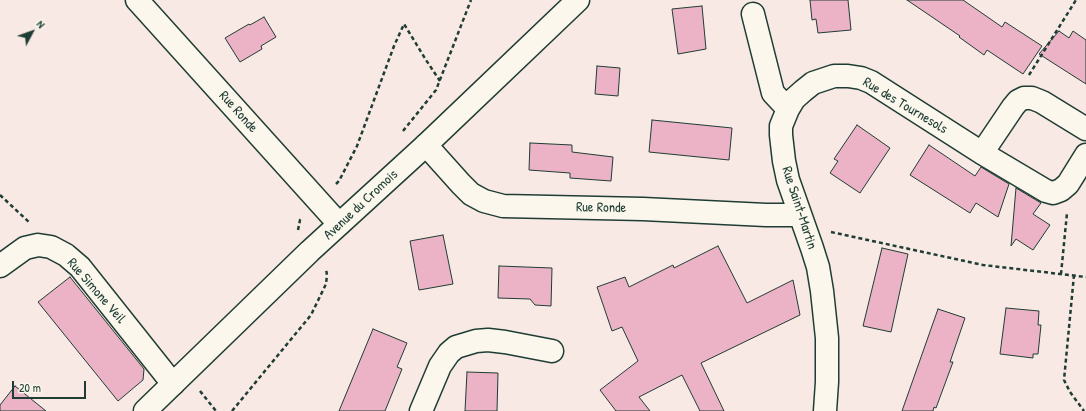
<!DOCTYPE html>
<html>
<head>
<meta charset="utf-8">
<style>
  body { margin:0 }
  #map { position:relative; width:1086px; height:411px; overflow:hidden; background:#f8e9e4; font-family:"Patrick Hand",sans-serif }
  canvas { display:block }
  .north { position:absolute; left:12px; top:12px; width:40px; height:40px; -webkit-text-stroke:3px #fbf7ec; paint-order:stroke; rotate:49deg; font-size:11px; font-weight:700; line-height:16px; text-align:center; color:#1f3d34 }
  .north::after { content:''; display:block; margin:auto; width:14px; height:18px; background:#1f3d34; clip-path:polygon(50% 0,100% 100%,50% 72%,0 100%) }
  .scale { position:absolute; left:12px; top:381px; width:74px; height:18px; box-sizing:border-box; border:2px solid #1f3d34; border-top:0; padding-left:5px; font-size:12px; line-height:14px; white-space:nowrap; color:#1f3d34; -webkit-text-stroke:3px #fbf7ec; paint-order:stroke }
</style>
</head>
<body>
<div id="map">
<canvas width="1086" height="411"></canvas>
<div class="north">N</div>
<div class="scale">20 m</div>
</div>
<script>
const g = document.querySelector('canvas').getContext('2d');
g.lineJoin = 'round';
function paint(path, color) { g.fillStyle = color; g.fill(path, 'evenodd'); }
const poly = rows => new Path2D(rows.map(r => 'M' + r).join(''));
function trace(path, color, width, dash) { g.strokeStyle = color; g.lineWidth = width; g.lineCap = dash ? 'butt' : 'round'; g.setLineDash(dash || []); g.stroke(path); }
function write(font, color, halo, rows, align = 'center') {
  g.font = font + ' "Patrick Hand",sans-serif'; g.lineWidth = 4; g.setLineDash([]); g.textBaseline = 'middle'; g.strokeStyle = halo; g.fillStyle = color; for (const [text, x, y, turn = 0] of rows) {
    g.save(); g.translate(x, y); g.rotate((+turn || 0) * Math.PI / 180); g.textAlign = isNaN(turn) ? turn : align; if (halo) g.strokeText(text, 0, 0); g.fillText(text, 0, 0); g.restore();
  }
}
const building = poly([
  [810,0,848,0,851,30,818,33,816,19,812,20,810,0],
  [907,0,963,0,1002,27,1005,22,1042,46,1023,74,987,50,984,55,959,37,960,36,907,0],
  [702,6,706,49,678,54,672,9,702,6],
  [264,17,276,37,261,46,262,49,240,62,225,38,249,24,250,25,264,17],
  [1059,31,1069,38,1073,31,1086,40,1086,84,1039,54,1059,31],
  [597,66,620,68,618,96,595,94,597,66],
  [652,120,732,128,729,160,649,152,652,120],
  [857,125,890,148,860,193,830,173,838,161,834,159,857,125],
  [530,143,572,145,572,152,613,157,611,181,570,178,570,173,529,170,530,143],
  [929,145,975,176,981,167,1009,184,998,217,976,203,970,213,910,175,929,145],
  [1016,188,1041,203,1033,214,1050,225,1033,250,1016,239,1011,246,1016,188],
  [443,235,453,284,419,290,410,241,443,235],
  [718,246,747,303,793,280,800,315,701,363,724,411,700,411,682,375,639,397,650,411,616,411,600,390,638,361,622,327,612,331,597,287,625,277,629,287,673,265,674,268,718,246],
  [882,248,908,254,891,332,863,326,882,248],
  [499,266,552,268,551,306,535,305,530,299,498,298,499,266],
  [70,277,144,369,143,380,118,401,38,302,70,277],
  [1006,308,1039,311,1038,325,1041,325,1038,354,1033,354,1033,358,1000,354,1006,308],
  [938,309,965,318,950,362,953,362,936,408,934,407,933,411,902,411,938,309],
  [373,329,407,343,397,367,402,369,385,411,339,411,373,329],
  [467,372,498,373,497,411,465,411,467,372],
  [15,386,46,411,0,411,0,405,15,386]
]);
const path = poly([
  [1029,75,1076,0],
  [403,131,436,90,471,0],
  [336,184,339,181,357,146,394,46,404,24,426,60,440,81],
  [0,195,30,223],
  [298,230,300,220,303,218],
  [831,232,983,265,1086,277],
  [1061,274,1067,213],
  [1074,275,1064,380,1070,392,1084,411],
  [200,391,216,411],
  [232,411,311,315,326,284,327,275,326,269]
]);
const minor = poly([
  [137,0,339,224],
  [753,14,773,93,788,109,781,126,781,135,784,161,788,180,812,248,818,267,822,291,827,338,827,382,825,411],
  [788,109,794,99,803,91,813,83,834,76,848,76,861,78,871,82,982,153,1046,191,1053,193,1061,190,1068,184,1086,155],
  [426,145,461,184,471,194,484,201,503,206,643,209,766,215,799,215],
  [982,153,1013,107,1018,101,1024,98,1032,98,1042,102,1086,129],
  [0,266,25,248,38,245,51,247,66,255,80,267,173,384],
  [421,411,440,366,449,353,456,347,476,341,488,340,505,342,552,351]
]);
const tertiary = poly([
  [145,411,310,251,426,145,578,0]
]);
const streetNames = [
  ["Rue des Tournesols",905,106,31],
  ["Rue Ronde",238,112,48],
  ["Avenue du Cromois",361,205,-43],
  ["Rue Ronde",601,208,1],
  ["Rue Saint-Martin",799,208,72],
  ["Rue Simone Veil",96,291,49]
];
paint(building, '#ecb3c6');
trace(building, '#1f3d34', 1);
trace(minor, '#1f3d34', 25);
trace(tertiary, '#1f3d34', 25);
trace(path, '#1f3d34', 2.5, [4, 3]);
trace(minor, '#fbf7ec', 22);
trace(tertiary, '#fbf7ec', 22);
write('14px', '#1f3d34', '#fbf7ec', streetNames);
</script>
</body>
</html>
